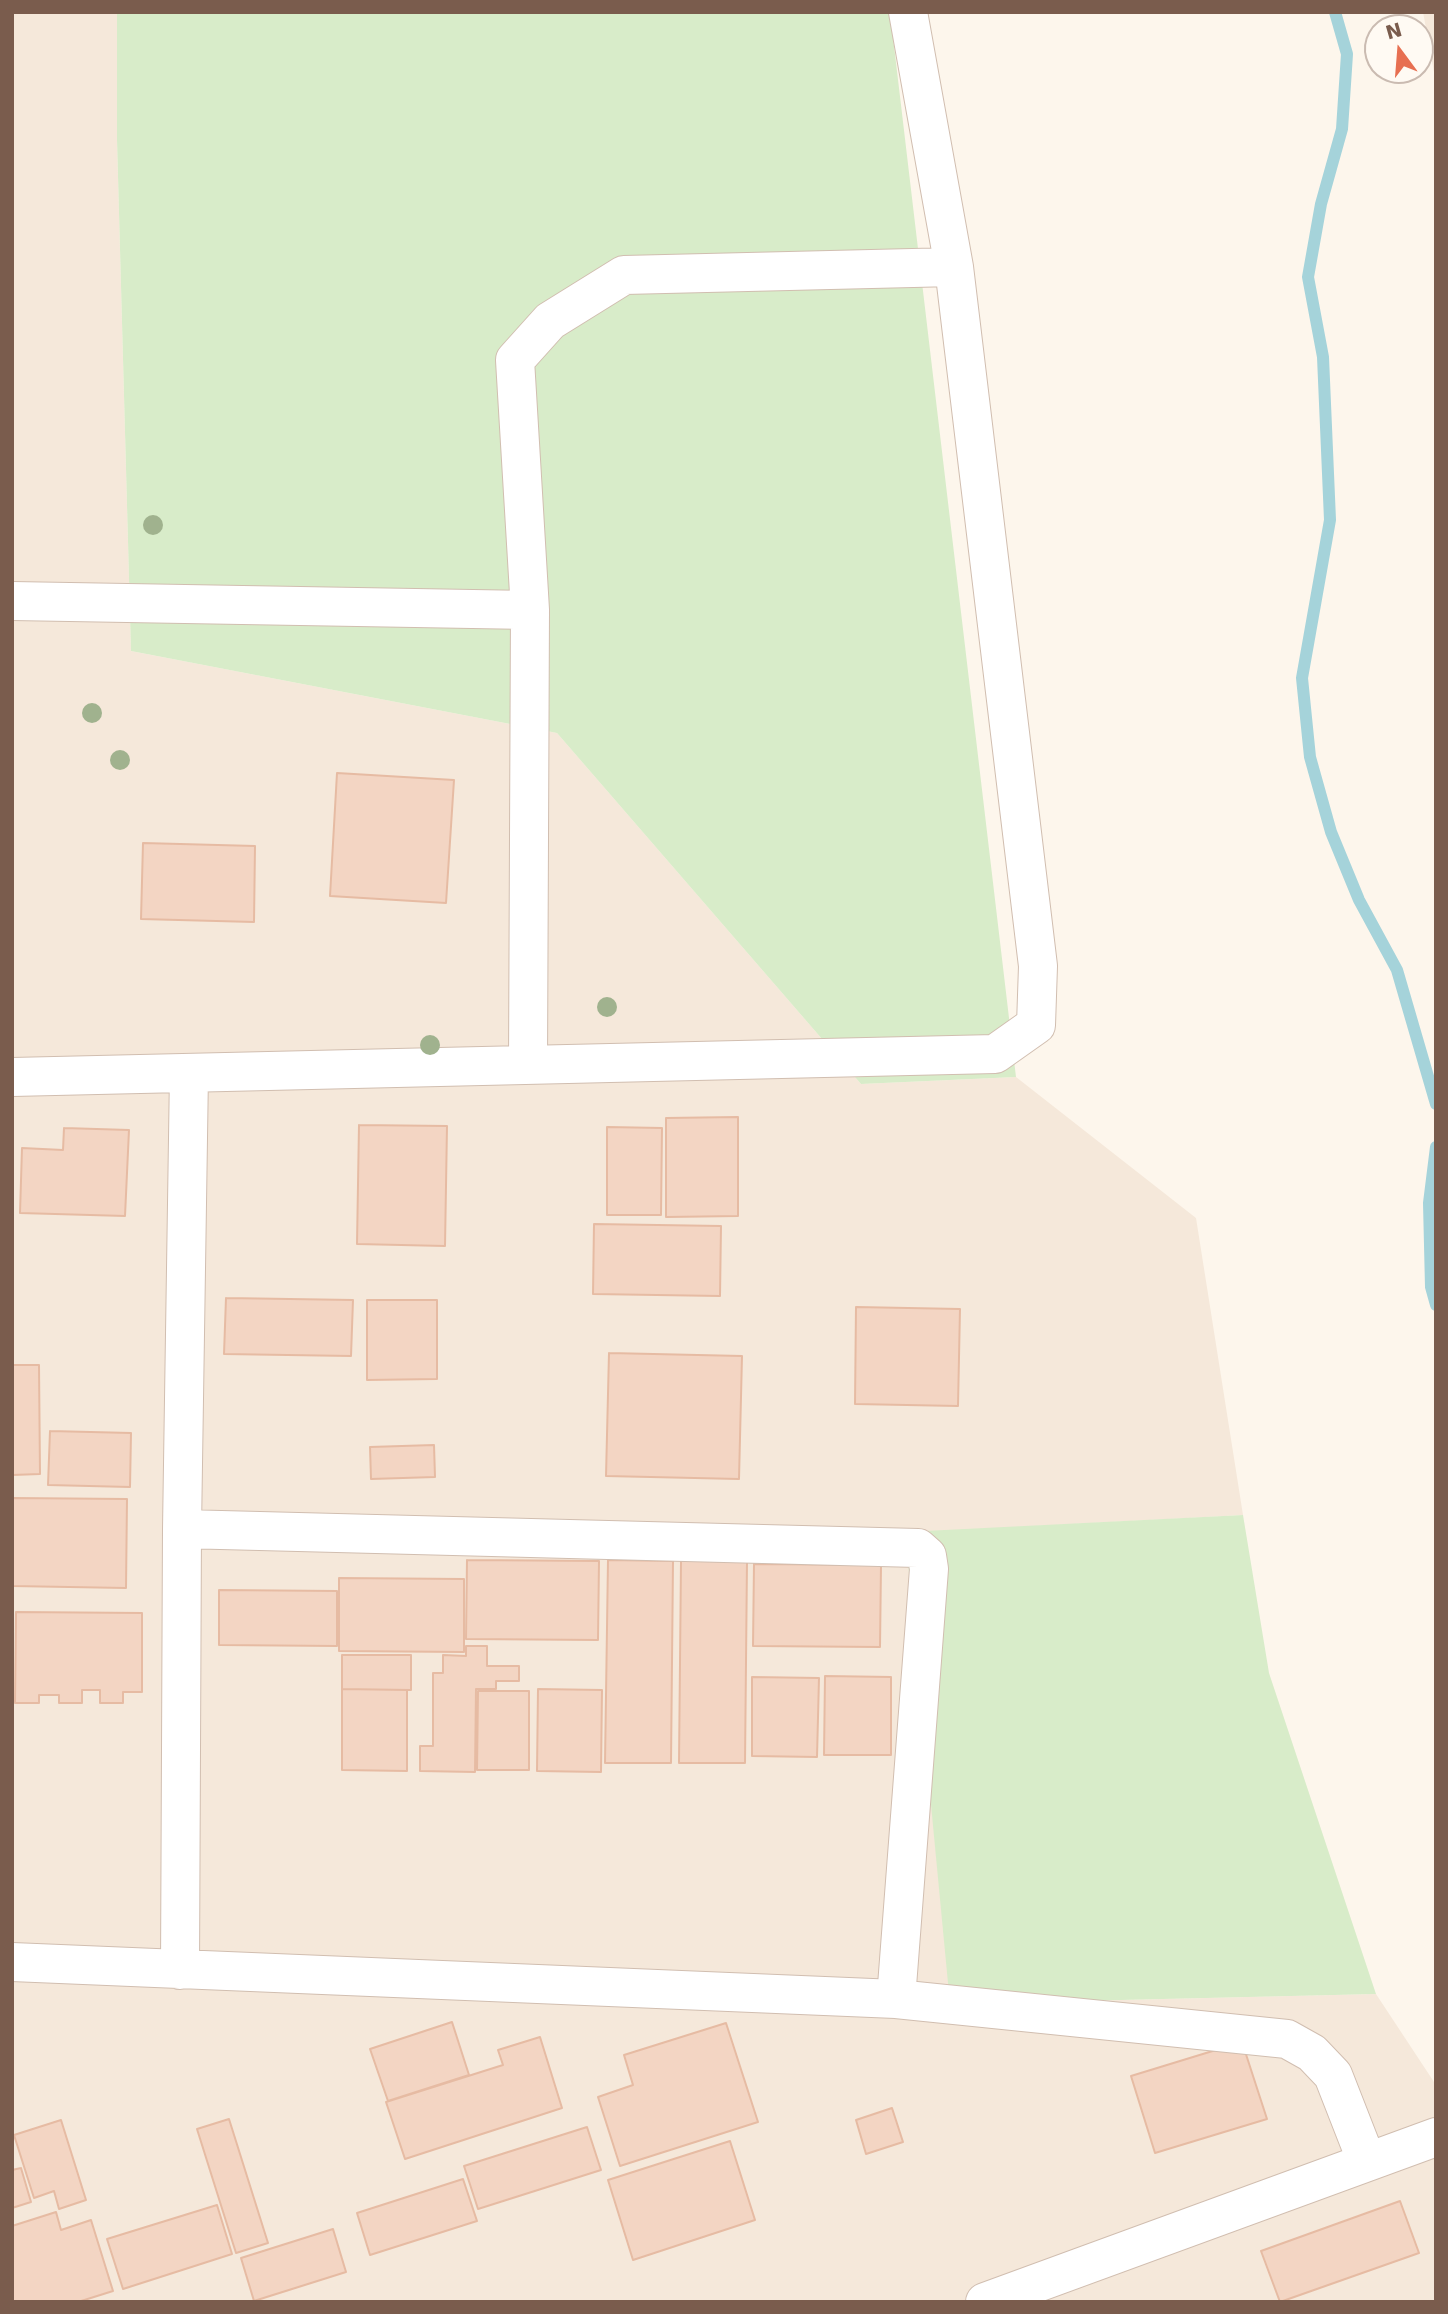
<!DOCTYPE html>
<html>
<head>
<meta charset="utf-8">
<style>
  body { margin:0 }
  #map { position:relative; width:1448px; height:2314px; overflow:hidden; background:#fdf6ec; font-family:"DejaVu Sans",sans-serif }
  canvas { display:block }
  .frame { position:absolute; inset:0; border:14px solid #7a5c4d; pointer-events:none }
  .north { position:absolute; left:1364px; top:14px; width:70px; height:70px; box-sizing:border-box; background:#fffaf3; border:2px solid #cabbb1; border-radius:50%; rotate:344deg; font-size:19px; font-weight:700; line-height:28px; text-align:center; color:#7a5c4d }
  .north::after { content:''; display:block; margin:auto; width:24px; height:32px; background:#e76f51; clip-path:polygon(50% 0,100% 100%,50% 72%,0 100%) }
</style>
</head>
<body>
<div id="map">
<canvas width="1448" height="2314"></canvas>
<div class="frame"></div>
<div class="north">N</div>
</div>
<script>
const g = document.querySelector('canvas').getContext('2d');
g.lineJoin = 'round';
function paint(path, color) { g.fillStyle = color; g.fill(path, 'evenodd'); }
const poly = rows => new Path2D(rows.map(r => 'M' + r).join(''));
function trace(path, color, width, dash) { g.strokeStyle = color; g.lineWidth = width; g.lineCap = dash ? 'butt' : 'round'; g.setLineDash(dash || []); g.stroke(path); }
const residential = poly([
  [12,12,117,12,117,140,131,651,557,733,861,1084,1016,1077,1196,1218,1243,1515,905,1533,951,2004,1376,1994,1436,2085,1436,2302,12,2302],
  [1423,12,1436,12,1436,83]
]);
const green = poly([
  [117,12,890,12,1016,1077,861,1084,557,733,131,651,117,140],
  [1243,1515,1269,1673,1376,1994,950,2004,905,1532]
]);
const stream = poly([
  [1335,12,1347,54,1342,129,1321,204,1308,277,1323,357,1330,520,1302,678,1310,757,1331,832,1359,900,1397,970,1436,1104],
  [1436,1147,1429,1203,1431,1287,1436,1305]
]);
const building = poly([
  [337,773,454,780,446,903,330,896,337,773],
  [143,843,255,846,254,922,141,919,143,843],
  [738,1117,738,1216,666,1217,666,1118,738,1117],
  [359,1125,447,1126,445,1246,357,1244,359,1125],
  [607,1127,662,1128,661,1215,607,1215,607,1127],
  [64,1128,129,1130,125,1216,20,1213,22,1148,63,1150,64,1128],
  [594,1224,721,1226,720,1296,593,1294,594,1224],
  [226,1298,353,1300,351,1356,224,1354,226,1298],
  [367,1300,437,1300,437,1379,367,1380,367,1300],
  [856,1307,960,1309,958,1406,855,1404,856,1307],
  [609,1353,742,1356,739,1479,606,1476,609,1353],
  [12,1365,39,1365,40,1474,12,1475,12,1365],
  [50,1431,131,1433,130,1487,48,1485,50,1431],
  [434,1445,435,1477,371,1479,370,1447,434,1445],
  [12,1498,127,1499,126,1588,12,1586,12,1498],
  [467,1560,599,1561,598,1640,466,1639,467,1560],
  [608,1560,673,1561,671,1763,605,1763,608,1560],
  [681,1561,747,1561,745,1763,679,1763,681,1561],
  [754,1564,881,1565,880,1647,753,1646,754,1564],
  [339,1578,464,1579,464,1652,339,1651,339,1578],
  [219,1590,337,1591,337,1646,219,1645,219,1590],
  [16,1612,142,1613,142,1692,123,1692,123,1703,100,1703,100,1690,82,1690,82,1703,59,1703,59,1695,39,1695,39,1703,15,1703,16,1612],
  [466,1646,487,1646,487,1666,519,1666,519,1681,496,1681,496,1689,476,1689,475,1772,420,1771,420,1746,433,1746,433,1673,443,1673,443,1655,466,1656,466,1646],
  [342,1655,411,1655,411,1690,342,1689,342,1655],
  [825,1676,891,1677,891,1755,824,1755,825,1676],
  [752,1677,819,1678,817,1757,752,1756,752,1677],
  [342,1689,407,1690,407,1771,342,1770,342,1689],
  [538,1689,602,1690,601,1772,537,1771,538,1689],
  [478,1691,529,1691,529,1770,477,1770,478,1691],
  [452,2022,469,2075,388,2101,370,2049,452,2022],
  [726,2023,758,2122,620,2166,598,2097,633,2085,624,2055,726,2023],
  [540,2037,562,2108,405,2159,386,2102,503,2065,498,2050,540,2037],
  [1242,2042,1267,2119,1155,2153,1131,2076,1242,2042],
  [892,2108,903,2142,866,2154,856,2120,892,2108],
  [229,2119,268,2243,236,2253,197,2129,229,2119],
  [61,2120,86,2200,59,2209,54,2191,34,2198,14,2135,61,2120],
  [587,2127,601,2170,478,2209,464,2166,587,2127],
  [730,2141,755,2220,633,2260,608,2180,730,2141],
  [21,2168,31,2202,12,2208,12,2170,21,2168],
  [463,2179,477,2221,370,2255,357,2213,463,2179],
  [1400,2201,1419,2253,1280,2302,1261,2251,1400,2201],
  [217,2205,232,2254,123,2289,107,2239,217,2205],
  [56,2212,61,2230,91,2220,113,2291,78,2302,12,2302,12,2226,56,2212],
  [333,2229,346,2272,254,2301,241,2258,333,2229]
]);
const minor = poly([
  [12,601,530,610],
  [528,1065,530,610,515,360,550,321,624,275,954,267],
  [12,1077,995,1054,1036,1025,1038,966,954,267,908,12],
  [182,1529,918,1548,927,1556,929,1569,896,1999],
  [12,1962,896,1999,1287,2039,1312,2053,1333,2075,1367,2162],
  [180,1970,182,1529,189,1073],
  [985,2302,1436,2137]
]);
const trees = [
  [153,525],
  [92,713],
  [120,760],
  [607,1007],
  [430,1045]
];
paint(residential, '#f5e8da');
paint(green, '#d8ecc9');
trace(stream, '#a5d3da', 12);
paint(building, '#f3d5c3');
trace(building, '#e6bba3', 2);
trace(minor, '#d1beb0', 40);
trace(minor, '#fff', 38);
g.fillStyle = '#a0b28e';
for (const [x, y] of trees) { g.beginPath(); g.arc(x, y, 10, 0, 2 * Math.PI); g.fill(); }
</script>
</body>
</html>
